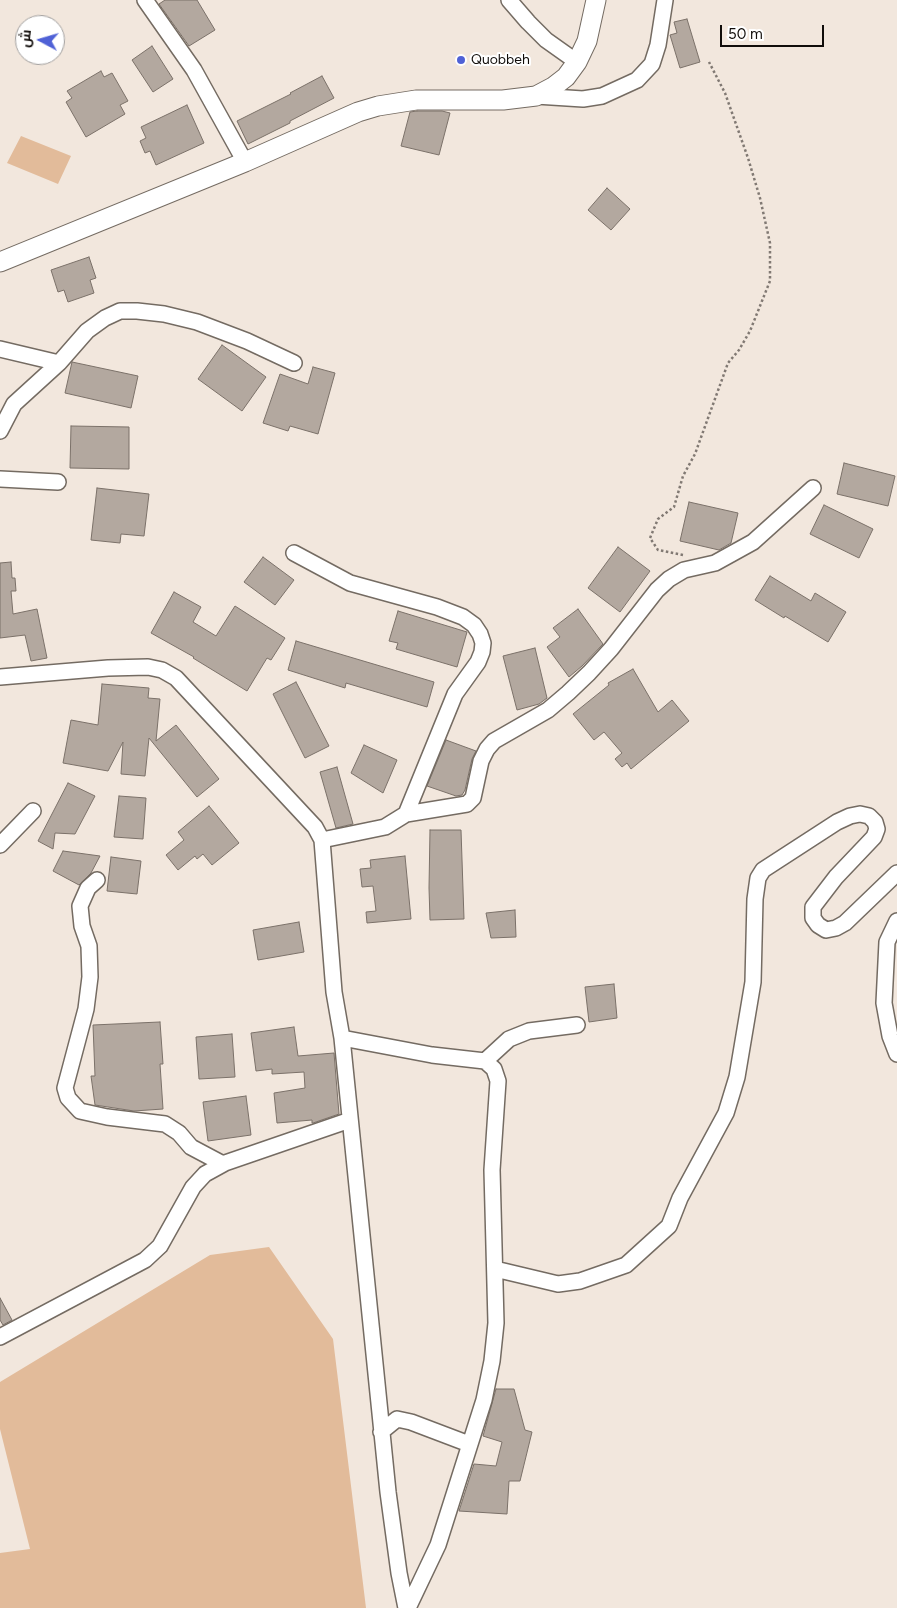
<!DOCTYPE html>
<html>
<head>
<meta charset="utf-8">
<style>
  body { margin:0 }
  #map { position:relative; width:897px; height:1608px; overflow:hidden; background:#f2e7dd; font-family:Figtree,Cairo,sans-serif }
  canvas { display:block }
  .north { position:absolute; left:15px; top:15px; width:50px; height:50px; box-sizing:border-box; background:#fff; border:1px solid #a09e9d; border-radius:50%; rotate:276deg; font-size:14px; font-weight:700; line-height:20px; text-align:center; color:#110d0a }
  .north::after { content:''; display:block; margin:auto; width:18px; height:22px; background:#4f61d6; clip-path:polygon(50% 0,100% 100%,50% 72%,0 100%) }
  .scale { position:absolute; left:720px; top:25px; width:104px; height:22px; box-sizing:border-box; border:2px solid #110d0a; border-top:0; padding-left:6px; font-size:15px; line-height:18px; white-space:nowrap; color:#110d0a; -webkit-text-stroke:4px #fff; paint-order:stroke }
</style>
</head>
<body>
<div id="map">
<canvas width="897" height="1608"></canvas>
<div class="north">ش</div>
<div class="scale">50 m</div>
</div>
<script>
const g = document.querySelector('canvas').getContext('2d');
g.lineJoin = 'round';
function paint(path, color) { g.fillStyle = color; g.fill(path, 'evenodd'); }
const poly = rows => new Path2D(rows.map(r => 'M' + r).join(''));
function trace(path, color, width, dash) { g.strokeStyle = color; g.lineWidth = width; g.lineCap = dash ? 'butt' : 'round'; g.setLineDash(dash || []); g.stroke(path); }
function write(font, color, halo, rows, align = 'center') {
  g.font = font + ' Figtree,sans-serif'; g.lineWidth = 4; g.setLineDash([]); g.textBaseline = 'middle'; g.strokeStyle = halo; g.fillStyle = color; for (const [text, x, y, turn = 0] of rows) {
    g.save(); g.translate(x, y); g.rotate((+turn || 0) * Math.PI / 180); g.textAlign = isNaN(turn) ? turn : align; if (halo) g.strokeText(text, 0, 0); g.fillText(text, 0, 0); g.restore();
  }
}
const green = poly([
  [21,136,71,156,58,184,7,163],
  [269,1247,333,1339,366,1608,0,1608,0,1553,30,1549,0,1429,0,1382,210,1255]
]);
const building = poly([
  [165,0,197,0,215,30,189,46,159,4,165,0],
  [687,19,700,62,680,68,670,35,677,33,674,22,687,19],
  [152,46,173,79,153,92,132,60,152,46],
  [101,71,104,77,112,73,128,101,120,105,125,114,86,137,66,102,72,98,67,91,101,71],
  [322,76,334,98,290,121,290,123,248,144,237,121,291,94,290,93,322,76],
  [187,105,204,143,156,165,150,151,145,153,140,141,146,138,141,127,187,105],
  [417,111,442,111,450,113,439,155,401,146,410,112,417,111],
  [607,188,630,209,611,230,588,210,607,188],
  [89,257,96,278,90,280,94,293,68,302,64,290,58,292,51,270,89,257],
  [222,345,266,377,242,411,198,379,222,345],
  [72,362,138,376,131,408,65,393,72,362],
  [313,367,335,373,318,434,290,426,288,431,263,423,280,374,308,384,313,367],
  [71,426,129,427,129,469,70,468,71,426],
  [844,463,895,476,888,506,837,494,844,463],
  [97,488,149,494,144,536,121,534,120,543,91,540,97,488],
  [689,502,738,513,731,543,719,550,680,541,689,502],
  [824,505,873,529,859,558,810,534,824,505],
  [618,547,650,571,620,612,588,588,618,547],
  [263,557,294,580,275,605,244,582,263,557],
  [11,562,12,578,15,578,16,591,11,591,13,614,37,609,47,658,31,661,25,635,0,638,0,563,11,562],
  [770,576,811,601,815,593,846,612,828,642,785,616,784,618,755,600,770,576],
  [174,592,201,607,193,622,216,636,235,606,285,638,271,660,267,658,247,691,193,658,194,657,151,633,174,592],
  [578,609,603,644,582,666,569,677,547,647,560,637,553,628,578,609],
  [398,611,467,632,457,667,396,649,398,643,389,641,398,611],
  [296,641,434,682,427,707,346,683,345,688,288,670,296,641],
  [535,648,547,698,539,704,517,710,503,656,535,648],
  [633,669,658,712,672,700,689,721,631,769,627,763,622,767,615,759,622,753,604,732,594,740,573,714,609,685,608,683,633,669],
  [296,682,329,746,305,758,273,694,296,682],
  [102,684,149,688,148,698,160,699,156,741,176,725,219,779,197,797,149,738,145,776,121,774,123,742,108,771,63,763,71,720,98,725,102,684],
  [446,740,476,751,472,759,465,790,462,795,456,796,427,786,446,740],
  [364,745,397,760,383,793,351,773,364,745],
  [337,767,353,824,336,828,320,772,337,767],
  [68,783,95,796,75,834,55,833,53,849,38,841,68,783],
  [119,796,146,798,143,839,114,837,119,796],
  [209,806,239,843,212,865,203,854,197,859,195,856,178,870,166,855,184,840,178,832,209,806],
  [430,830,461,830,464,919,430,920,429,888,430,830],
  [63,851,100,856,91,873,79,885,53,871,63,851],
  [405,856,411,919,367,923,366,912,376,911,373,886,362,887,360,869,371,868,370,860,405,856],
  [111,857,141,861,137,894,107,891,111,857],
  [515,910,516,937,491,938,486,913,515,910],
  [299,922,304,952,258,960,253,930,299,922],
  [614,984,617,1018,589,1022,585,987,614,984],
  [160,1022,163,1064,160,1064,163,1109,134,1111,95,1105,91,1076,95,1076,93,1025,160,1022],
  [294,1027,298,1056,334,1053,339,1114,313,1123,312,1123,312,1120,277,1123,274,1093,305,1088,304,1072,272,1074,272,1069,256,1071,251,1033,294,1027],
  [232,1034,235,1077,199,1079,196,1037,232,1034],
  [246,1096,251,1135,208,1141,203,1102,246,1096],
  [0,1298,12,1320,3,1325,0,1320,0,1298],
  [496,1389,514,1389,525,1430,532,1432,520,1481,509,1481,507,1514,459,1511,474,1464,496,1466,502,1442,483,1436,496,1389]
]);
const path = poly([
  [683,555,658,550,650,538,658,519,674,507,683,476,695,454,728,363,739,350,750,331,770,281,770,243,760,198,748,158,725,93,709,62]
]);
const minor = poly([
  [145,0,194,70,245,162],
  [509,0,528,22,546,40,577,62],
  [536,96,583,99,602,96,637,80,652,64,658,45,665,0],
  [0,349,59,363],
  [0,431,14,404,59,363,87,331,105,318,120,311,137,311,164,314,197,322,247,341,294,363],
  [0,479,58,482],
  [294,553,350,583,437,607,463,617,474,625,480,634,483,643,482,652,478,662,455,694,406,814],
  [0,677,108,668,148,667,162,670,176,678,315,827,322,840,334,992,342,1038,388,1492,399,1573,406,1608],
  [322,840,385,827,406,814,467,804,473,798,481,761,487,749,494,741,548,710,568,693,589,673,611,649,657,590,669,579,684,570,715,563,753,542,813,488],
  [0,845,33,811],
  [97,880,88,888,80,906,82,926,89,946,90,977,86,1009,65,1088,68,1098,80,1111,107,1117,165,1124,179,1133,191,1147,223,1164],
  [897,921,887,942,884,1003,890,1036,897,1054],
  [342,1038,432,1055,485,1061,494,1069,498,1081,492,1170,496,1323,492,1361,484,1400,438,1545,408,1608],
  [485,1061,509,1039,529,1031,577,1025],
  [495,1269,558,1284,580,1281,626,1265,669,1226,680,1198,726,1113,737,1077,753,982,755,899,758,878,763,870,837,822,850,816,860,814,869,816,875,822,877,829,874,837,836,877,813,907,813,918,818,925,826,930,836,928,845,923,897,873],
  [0,1337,145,1260,160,1246,193,1187,205,1174,225,1163,350,1120],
  [381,1432,397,1419,411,1422,469,1444]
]);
const major = poly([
  [0,262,245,162,358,112,378,106,416,100,503,100,536,96,553,87,566,77,577,62,587,41,596,0]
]);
const markers = [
  [461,60,5,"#4f61d6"]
];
const poiNames = [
  ["Quobbeh",471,60]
];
paint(green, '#e2bb9a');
paint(building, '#b3a89f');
trace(building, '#7b7169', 1);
trace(minor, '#746b62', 18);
trace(major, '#746b62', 21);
trace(path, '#817973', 2.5, [2.5, 2.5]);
trace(minor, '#fff', 15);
trace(major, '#fff', 19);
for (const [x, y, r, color] of markers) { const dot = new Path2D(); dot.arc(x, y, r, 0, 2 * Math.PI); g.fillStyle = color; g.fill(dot); trace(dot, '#fff', 2); }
write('14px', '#110d0a', '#fff', poiNames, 'left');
</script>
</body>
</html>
